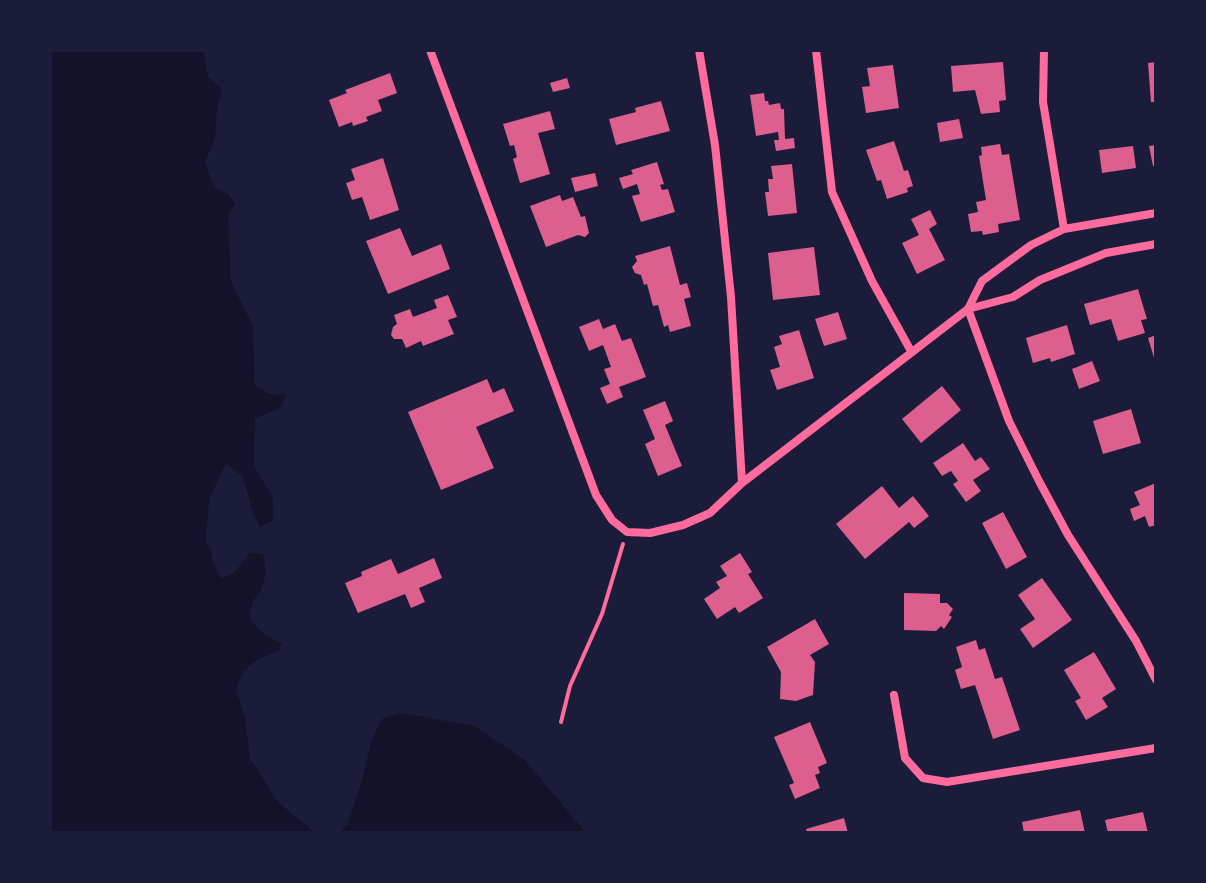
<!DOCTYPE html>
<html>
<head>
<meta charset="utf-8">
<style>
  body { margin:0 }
  #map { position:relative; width:1206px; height:883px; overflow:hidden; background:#1b1b3a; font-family:Signika,sans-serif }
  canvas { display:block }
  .frame { position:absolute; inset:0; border:52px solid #1b1b3a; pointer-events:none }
</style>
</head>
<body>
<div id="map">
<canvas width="1206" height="883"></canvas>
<div class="frame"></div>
</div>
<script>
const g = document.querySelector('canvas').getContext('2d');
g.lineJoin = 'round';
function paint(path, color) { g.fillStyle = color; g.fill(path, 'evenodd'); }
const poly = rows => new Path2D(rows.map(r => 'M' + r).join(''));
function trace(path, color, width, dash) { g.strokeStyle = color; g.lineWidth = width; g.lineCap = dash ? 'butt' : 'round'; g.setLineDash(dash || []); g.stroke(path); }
const water = poly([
  [50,50,204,50,208,77,222,89,217,108,215,138,205,161,213,187,228,194,235,203,228,215,231,282,253,326,255,386,270,394,286,395,281,407,255,419,254,467,273,497,273,520,260,527,253,513,243,477,226,463,209,499,206,541,211,549,213,563,221,578,234,573,250,553,263,554,266,573,261,590,253,601,249,619,265,635,282,644,279,650,260,658,243,671,236,690,245,718,250,759,279,803,313,831,321,833,50,833],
  [400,713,475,726,525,760,586,833,339,833,348,824,362,780,372,739,382,719]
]);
const building = poly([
  [1003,62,1006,100,999,101,1000,112,981,114,975,90,953,92,951,66],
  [1156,62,1156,102,1151,102,1148,63],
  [893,65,899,108,866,113,862,87,870,86,867,68],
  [390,73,397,93,378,100,382,111,366,117,368,121,353,126,352,122,339,127,329,100,347,93,345,90],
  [567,78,570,88,553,92,550,83],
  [764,93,765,101,768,101,769,105,780,103,781,109,784,109,785,139,794,138,795,148,776,151,774,140,779,140,778,132,756,136,750,95],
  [661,101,670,131,616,145,609,119,636,112,635,108],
  [550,111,555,129,538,133,550,174,520,183,513,159,517,157,514,145,510,146,503,124],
  [959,119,963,138,940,142,937,123],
  [894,141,904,171,908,170,913,186,907,188,908,192,887,199,881,180,877,181,866,150],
  [1000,144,1002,155,1009,154,1020,220,998,224,999,232,983,235,982,231,971,232,968,214,978,212,976,202,986,200,979,156,982,155,981,147],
  [1156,145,1156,166,1153,166,1149,146],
  [1133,146,1136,168,1102,173,1099,150],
  [383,158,399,210,370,220,362,197,352,200,346,183,355,180,351,169],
  [657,162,664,184,660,185,662,190,668,189,675,212,641,222,632,196,640,194,637,184,623,189,619,178,633,174,631,170],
  [792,164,797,213,768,216,765,192,769,192,768,179,773,179,771,166],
  [595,173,598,186,575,192,571,178],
  [560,195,562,201,573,197,581,217,585,216,589,233,585,237,578,235,546,247,530,206],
  [930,210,937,224,929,229,945,260,917,274,902,243,919,235,911,219],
  [400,228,412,256,441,244,450,269,388,294,366,241],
  [670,246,680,285,687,283,691,297,684,299,691,326,670,332,668,325,664,327,658,305,653,306,647,284,644,285,641,275,635,273,632,267,637,261,635,256],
  [814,247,820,295,773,300,768,253],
  [1138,289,1147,319,1141,320,1145,333,1118,341,1111,319,1090,325,1084,304],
  [448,295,457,317,448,320,454,334,423,346,421,341,406,348,402,339,394,339,391,335,393,327,397,324,394,315,410,309,413,317,437,308,434,300],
  [838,312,847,339,824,346,815,319],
  [599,319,603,329,615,324,622,341,631,338,646,377,619,387,623,397,607,404,600,388,610,384,604,369,611,367,603,345,589,351,579,327],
  [1067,325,1075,354,1051,362,1050,358,1033,363,1026,338],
  [799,330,814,378,777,390,770,370,780,367,774,347,782,344,779,336],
  [1156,335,1156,361,1155,361,1148,338],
  [1092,361,1100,381,1079,389,1072,369],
  [487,379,493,393,504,388,514,411,476,427,494,468,441,490,408,412],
  [942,386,961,410,921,443,902,419],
  [665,401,673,421,665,425,682,466,658,476,645,444,655,439,643,410],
  [1131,409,1141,443,1103,454,1093,421],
  [963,443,975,461,981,457,990,469,973,480,981,491,966,502,953,484,958,481,951,471,942,476,933,463],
  [1156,483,1156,525,1149,527,1145,516,1134,521,1130,509,1140,505,1134,492],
  [882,486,899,508,913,496,929,516,914,528,909,522,865,559,836,524],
  [1003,512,1027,557,1006,569,982,523],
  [740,553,752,572,748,574,763,598,739,613,735,607,717,619,704,599,720,588,716,582,727,576,720,566],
  [434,558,442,578,419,588,425,602,411,608,405,594,358,613,345,583,362,576,361,572,391,559,398,574],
  [1042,578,1072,620,1033,648,1020,629,1035,619,1018,595],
  [904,593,940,594,940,603,947,603,953,609,949,615,952,617,944,629,941,626,936,631,904,630],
  [815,619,829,644,810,655,815,662,813,695,796,701,780,699,781,672,767,647],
  [976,640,979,650,985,648,995,679,1002,677,1020,730,993,739,975,685,961,689,955,670,962,667,956,647],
  [1094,652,1116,689,1102,698,1108,707,1086,720,1075,701,1081,698,1064,670],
  [810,722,827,763,818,767,820,773,815,775,820,788,795,799,789,785,794,783,774,737],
  [1080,810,1085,833,1024,833,1022,822],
  [1143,812,1148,833,1108,833,1105,820],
  [844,818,848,833,807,833,806,829]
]);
const path = poly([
  [561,722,570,686,602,614,623,544]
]);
const minor = poly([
  [430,50,596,495,612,520,627,532,650,533,683,525,710,513,742,483,968,309,1013,297,1040,280,1106,253,1156,244],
  [699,50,715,145,731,297,742,483],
  [816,50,832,192,872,281,911,351],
  [1044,50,1043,102,1064,229],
  [968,309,1009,421,1039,481,1068,535,1136,641,1156,680],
  [968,309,982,281,1031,245,1064,229,1156,213],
  [894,695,905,758,923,778,947,782,1156,748]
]);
paint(water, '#12122b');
paint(building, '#dd5f8e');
trace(path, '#ff6b9d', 4);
trace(minor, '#ff6b9d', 8);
</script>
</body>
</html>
